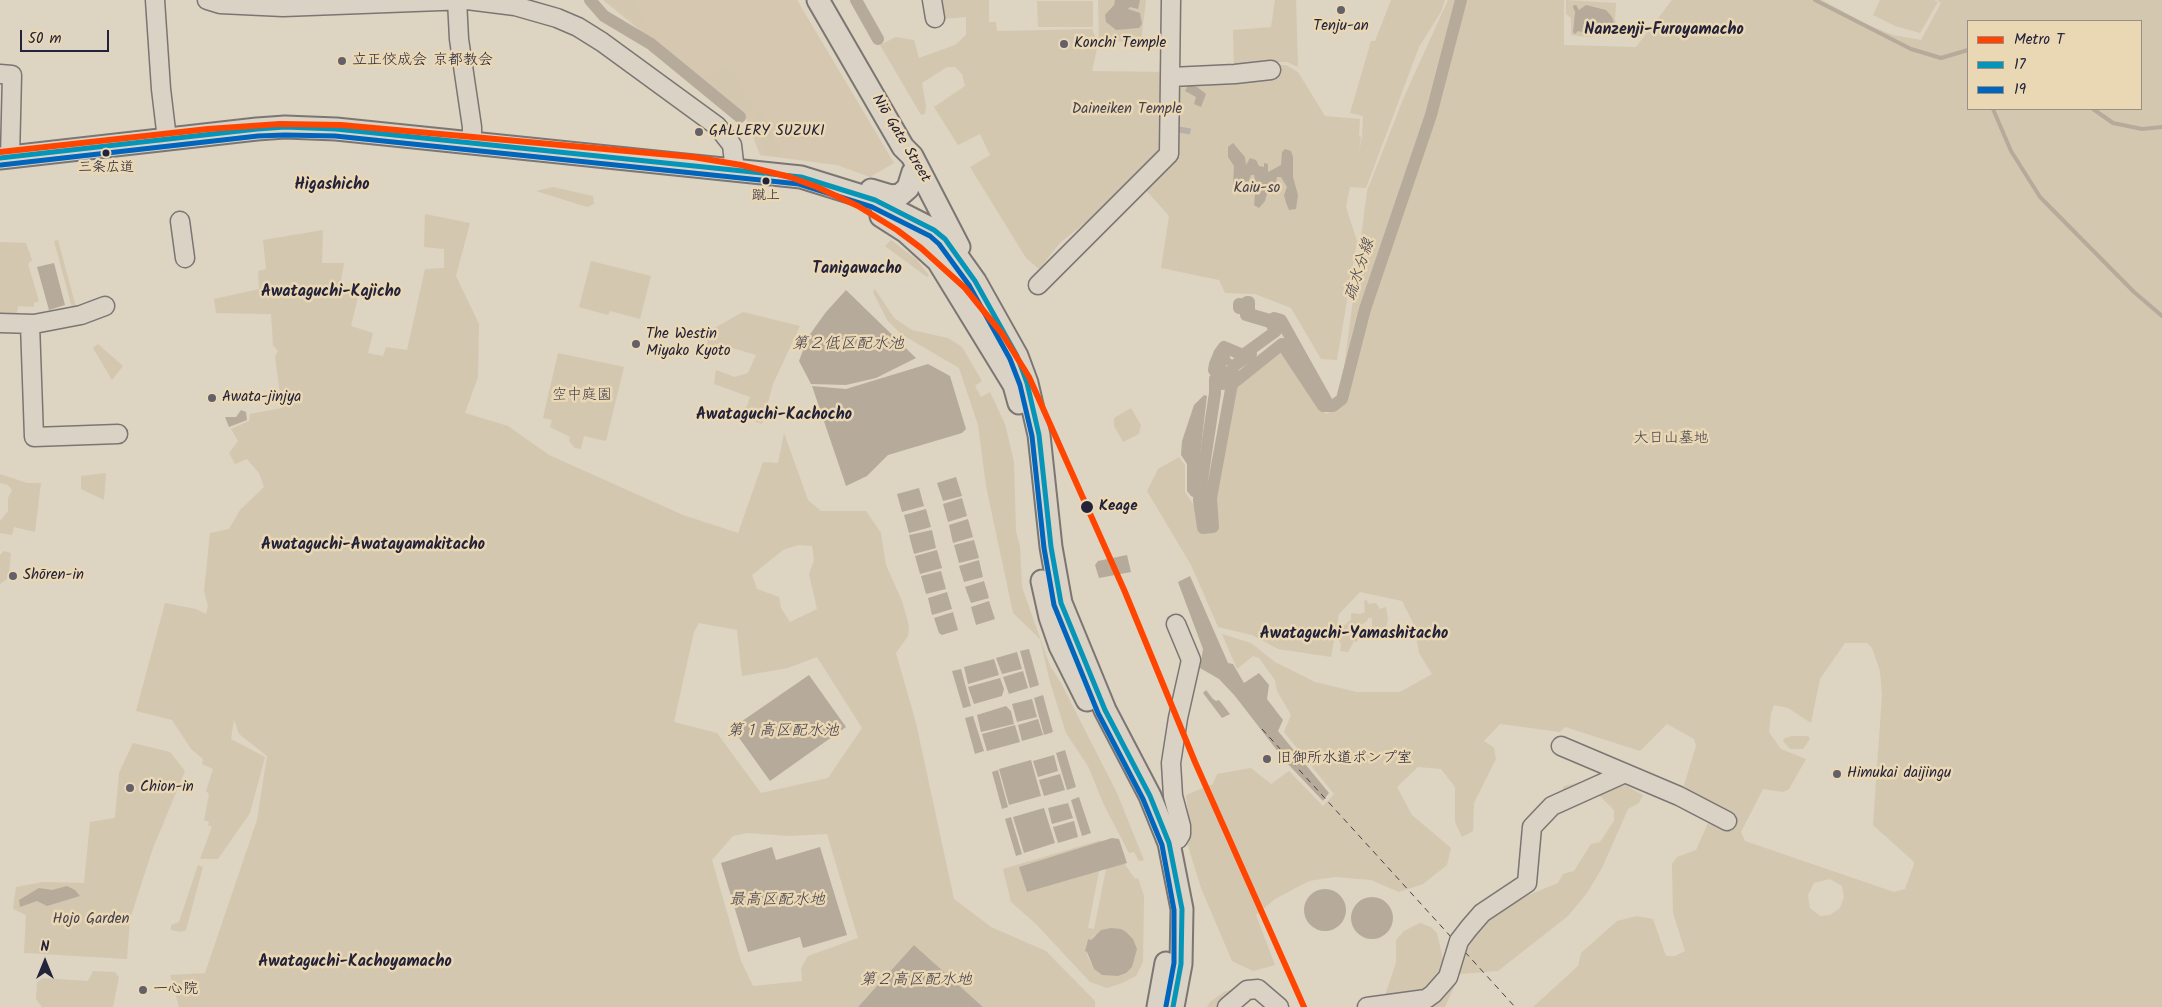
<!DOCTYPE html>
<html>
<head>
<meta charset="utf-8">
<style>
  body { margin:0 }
  #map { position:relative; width:2162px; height:1007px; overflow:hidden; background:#ddd4c1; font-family:Kalam,sans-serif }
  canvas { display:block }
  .legend { position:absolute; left:1967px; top:20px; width:175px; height:90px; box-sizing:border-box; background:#ead7b4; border:1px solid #9a8f84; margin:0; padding:6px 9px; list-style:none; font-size:15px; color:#22223b }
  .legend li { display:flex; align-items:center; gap:10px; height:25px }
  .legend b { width:25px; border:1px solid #9a8f84 }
  .north { position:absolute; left:20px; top:937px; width:50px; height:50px; -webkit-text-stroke:4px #ead7b4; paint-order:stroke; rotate:0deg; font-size:14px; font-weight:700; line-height:20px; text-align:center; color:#22223b }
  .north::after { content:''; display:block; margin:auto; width:18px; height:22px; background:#22223b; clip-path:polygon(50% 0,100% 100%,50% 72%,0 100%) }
  .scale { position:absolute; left:20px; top:30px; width:89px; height:22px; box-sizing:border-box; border:2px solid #22223b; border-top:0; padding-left:6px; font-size:15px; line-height:18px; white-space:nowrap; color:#22223b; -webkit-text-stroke:4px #ead7b4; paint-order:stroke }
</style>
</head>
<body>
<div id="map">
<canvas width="2162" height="1007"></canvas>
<ul class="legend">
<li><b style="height:6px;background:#ff4500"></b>Metro T</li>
<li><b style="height:6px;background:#0595b8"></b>17</li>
<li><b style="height:6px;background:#0065bd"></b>19</li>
</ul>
<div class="north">N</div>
<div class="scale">50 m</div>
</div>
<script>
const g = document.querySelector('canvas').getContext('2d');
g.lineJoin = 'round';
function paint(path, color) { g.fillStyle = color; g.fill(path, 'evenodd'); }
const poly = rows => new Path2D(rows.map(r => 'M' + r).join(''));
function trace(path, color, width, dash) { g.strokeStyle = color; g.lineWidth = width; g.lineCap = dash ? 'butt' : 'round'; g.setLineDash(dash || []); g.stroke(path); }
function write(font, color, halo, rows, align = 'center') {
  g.font = font + ' Kalam,"Klee One",sans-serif'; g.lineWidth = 5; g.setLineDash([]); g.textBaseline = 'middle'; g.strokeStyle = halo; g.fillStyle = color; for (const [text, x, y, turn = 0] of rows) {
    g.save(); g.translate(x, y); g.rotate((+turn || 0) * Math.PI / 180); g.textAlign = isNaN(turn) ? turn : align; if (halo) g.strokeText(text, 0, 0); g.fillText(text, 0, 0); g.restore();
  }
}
const built = poly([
  [603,0,797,0,894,163,870,177,837,165,760,155,745,116]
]);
const green = poly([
  [608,0,632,0,643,19,639,22],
  [938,0,989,0,989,22,996,22,997,31,1092,29,1098,44,1092,71,1166,72,1165,151,1122,193,1060,243,1039,269,1026,258,970,167,990,155,980,134,958,145,934,107,965,86,962,74,955,67,947,67,922,83,926,106,925,114,921,115,880,45,896,37,914,40,919,58,955,45,966,35,966,17,941,19],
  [1098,0,1146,0,1141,42,1099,41],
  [1275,0,1296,0,1298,67,1287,62,1268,62,1234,72,1233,30,1271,27],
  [1391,0,1445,0,1441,12,1419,47,1366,188,1350,187,1346,207,1357,241,1337,360,1321,359,1291,308,1255,294,1225,293,1219,280,1161,268,1169,216,1143,187,1169,158,1175,79,1271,65,1286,65,1298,72,1325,116,1360,119,1359,136,1361,137,1359,152,1362,137,1363,116,1350,113,1371,41,1375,41],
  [1448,0,1564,0,1564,45,1636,47,1672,0,1822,0,1866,24,1893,35,1921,40,1941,3,1937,0,2162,0,2162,1007,1533,1007,1578,966,1581,953,1617,921,1637,916,1653,919,1666,956,1675,956,1685,951,1673,913,1672,864,1677,857,1696,850,1713,812,1687,795,1684,785,1696,746,1694,739,1667,724,1640,751,1565,727,1560,732,1500,724,1484,741,1494,748,1496,759,1474,803,1473,831,1462,837,1455,822,1455,787,1441,769,1418,767,1397,787,1412,815,1451,848,1447,865,1423,884,1399,892,1371,880,1335,877,1309,881,1275,899,1256,915,1275,965,1253,971,1232,961,1201,888,1187,843,1190,828,1186,795,1213,784,1217,774,1251,768,1271,784,1289,771,1323,806,1334,794,1284,732,1291,715,1277,691,1275,680,1259,658,1253,656,1237,669,1222,634,1251,643,1275,662,1315,682,1357,692,1400,692,1432,674,1419,653,1414,625,1402,601,1360,592,1339,614,1331,657,1278,649,1252,635,1218,627,1191,565,1147,491,1158,469,1179,457,1185,465,1185,492,1197,510,1201,529,1214,528,1212,498,1227,411,1234,385,1282,348,1326,414,1339,407,1367,191,1404,97],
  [1968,21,2141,21,2141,109,1968,109],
  [1845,643,1867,643,1872,648,1880,671,1882,695,1873,825,1913,861,1914,864,1905,889,1894,892,1745,841,1741,832,1763,789,1783,792,1789,789,1806,759,1781,749,1769,732,1771,713,1774,705,1788,708,1811,723,1820,679],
  [1830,879,1842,886,1844,897,1840,908,1830,915,1820,916,1810,908,1808,895,1814,883],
  [1566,0,1616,3,1615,20,1619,29,1613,35,1585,37,1571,35,1571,18,1566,14],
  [1880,0,1934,0,1938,2,1920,33,1895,26,1873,15],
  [1037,1,1093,1,1093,27,1038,27],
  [726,66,736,76,744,96,754,104,751,110,747,113,705,81,707,77],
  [757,112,763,113,782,157,765,154],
  [553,187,593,196,594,204,587,207,536,191],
  [425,214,470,223,456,276,479,324,478,377,465,413,508,426,549,455,683,515,738,533,763,462,778,463,784,433,808,500,821,511,866,511,881,533,886,565,902,601,909,626,908,636,896,653,916,723,954,899,991,927,1046,951,1095,1001,1095,1007,983,1007,914,945,858,1007,179,1007,170,975,205,973,257,820,267,756,239,734,234,719,231,739,265,757,250,813,218,859,200,859,212,827,208,825,209,822,204,820,209,794,206,791,213,769,202,764,203,759,191,749,172,720,136,711,165,603,196,609,206,614,208,606,204,591,210,533,229,529,240,510,264,487,259,473,247,459,235,464,229,453,238,441,231,429,249,421,250,414,282,408,275,357,278,351,273,345,271,314,216,313,214,299,259,289,258,271,266,269,263,240,323,230,322,263,344,263,340,286,360,289,351,326,373,333,368,353,383,356,386,347,407,350,425,269,444,268,444,249,424,247],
  [798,545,812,546,814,560,809,574,817,609,790,622,781,608,779,597,757,589,752,575,783,550],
  [699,623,737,630,742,676,788,668,817,657,862,728,828,778,761,793,717,733,674,722,694,632],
  [747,833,789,836,827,834,858,938,808,956,801,968,802,981,753,986,741,961,712,860,733,836],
  [58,240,76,307,72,308,54,241],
  [891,240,917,260,929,275,927,277,885,246],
  [0,242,26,243,32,260,28,264,39,301,34,303,34,307,18,306,17,313,0,313],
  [591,261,651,276,640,319,610,311,608,315,579,307],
  [875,289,894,318,912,330,948,338,962,347,982,381,975,386,981,397,990,392,1005,424,1014,462,1016,531,1020,546,1022,587,1050,666,1061,683,1117,793,1144,860,1139,861,1134,852,1129,853,1104,805,1088,766,1066,733,1050,682,1040,639,1013,613,986,486,978,425,959,368,901,334,887,320,873,292],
  [743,312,800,326,773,384,762,424,741,417,740,411,747,406,750,397,714,384,716,370,735,377,748,373,756,355,719,344,707,346,709,331],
  [98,344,123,366,112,380,93,348],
  [558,353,624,367,606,441,584,436,581,449,575,448,569,441,570,437,550,427,552,420,543,418],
  [1131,408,1141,425,1139,434,1123,442,1114,426,1114,418],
  [106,473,104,500,81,489,81,476],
  [0,474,27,483,41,483,35,532,14,527,12,535,0,533,0,521,8,511,8,498,12,490,8,485,0,483],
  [4,551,11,553,9,573,7,579,0,584,0,555],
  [1367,600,1368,604,1376,603,1380,609,1386,607,1388,619,1386,628,1372,627,1372,618,1368,618,1367,621,1361,625,1357,642,1354,641,1348,652,1340,651,1341,644,1338,639,1342,632,1340,625,1345,625,1351,619,1351,613,1361,614,1365,612,1364,601],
  [1792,736,1808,736,1810,739,1803,749,1790,749,1783,741,1785,738],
  [133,743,170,752,185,771,153,848,130,919,127,959,24,953,26,915,13,909,16,887,43,882,84,883,90,822,115,818,119,773],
  [1601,777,1619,782,1643,795,1639,803,1628,809,1602,868,1587,893,1568,916,1498,971,1460,974,1445,1007,1381,1007,1396,963,1396,940,1404,931,1420,923,1431,927,1437,933,1443,959,1468,947,1489,917,1519,899,1558,883,1563,874,1574,871,1591,844,1600,842,1614,821,1614,810,1600,796,1559,796,1564,786],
  [1101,840,1102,856,1088,928,1094,929,1110,849,1122,860,1135,879,1138,878,1144,896,1143,962,1136,976,1122,983,1107,988,1090,982,1036,924,1011,902,1003,869],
  [1095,934,1102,975,1094,969,1087,955,1086,944,1088,939,1091,940],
  [198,865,203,867,186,930,181,932,171,930,171,925,179,922],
  [93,971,115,972,119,977,113,1007,42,1007,36,999,37,982,43,978,88,981],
  [1237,988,1240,1007,1207,1007,1210,1002,1224,992]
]);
const water = poly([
  [1115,0,1140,0,1138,9,1130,7,1128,9,1140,13,1142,24,1139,28,1116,30,1106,22,1105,15,1114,5],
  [1586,5,1606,10,1612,17,1617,30,1614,32,1591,34,1578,31,1575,34,1573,32,1575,13],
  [1188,85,1197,87,1206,94,1201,107,1194,104,1196,97,1185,91],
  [1233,143,1245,157,1246,165,1250,158,1256,160,1259,166,1264,167,1264,163,1268,164,1268,172,1281,165,1282,152,1285,149,1291,151,1293,157,1293,177,1298,195,1296,209,1289,210,1286,203,1284,195,1287,187,1281,177,1277,177,1274,193,1267,194,1265,201,1259,208,1254,205,1256,184,1254,175,1251,175,1247,186,1237,188,1233,184,1234,166,1228,157,1228,147],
  [54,263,65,305,49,310,37,267],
  [846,290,916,358,876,378,846,385,811,384,799,361,808,337,826,312],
  [928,364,950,376,966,429,962,433,888,455,867,476,846,486,812,386,846,389],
  [1204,395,1207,396,1195,498,1191,496,1187,491,1187,464,1181,455,1182,441,1194,405],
  [241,410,246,412,247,420,229,427,225,417,236,417],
  [956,477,962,496,943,501,937,483],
  [919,488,924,506,902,512,897,494],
  [962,498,967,516,948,522,943,504],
  [926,509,931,527,909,533,904,515],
  [968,519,973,537,953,543,949,525],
  [932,530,936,548,914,554,909,535],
  [974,540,979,558,959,563,954,545],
  [937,550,942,568,920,574,915,556],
  [1127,555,1131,572,1099,578,1095,565,1098,561],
  [979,560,983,577,964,582,959,566],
  [941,571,946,589,926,594,921,576],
  [1190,576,1228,663,1233,664,1244,683,1259,673,1269,685,1267,699,1283,720,1278,731,1329,793,1323,801,1286,762,1235,696,1219,679,1200,668,1203,649,1178,582],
  [984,581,989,598,971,603,965,587],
  [947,592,952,609,932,615,928,598],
  [989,601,995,619,976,625,971,607],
  [953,612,958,630,942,635,939,633,934,618],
  [1029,649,1039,685,1030,688,1020,651],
  [1017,652,1022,669,1002,674,996,658],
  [994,659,999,675,968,684,964,667],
  [961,669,971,706,963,708,952,671],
  [1023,671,1028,688,1009,694,1003,677],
  [809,675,846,727,770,781,732,728],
  [1000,678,1004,689,1002,696,974,704,968,687],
  [1206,690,1213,699,1216,701,1219,700,1230,714,1222,718,1203,693],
  [1043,695,1053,732,1044,735,1034,698],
  [1032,699,1037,717,1017,722,1012,704],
  [1006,706,1011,711,1014,724,981,732,977,715],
  [973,716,984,751,975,754,965,718],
  [1038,719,1043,735,1022,741,1018,725],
  [1015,725,1020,742,987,751,982,734],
  [1065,750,1076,787,1067,790,1056,753],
  [1054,755,1058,771,1038,777,1033,761],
  [1031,760,1041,796,1009,805,999,769],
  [998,770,1008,807,1002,809,992,772],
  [1060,774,1065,790,1044,796,1039,780],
  [1079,797,1091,833,1082,836,1071,800],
  [1068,803,1073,818,1052,824,1048,808],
  [1044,808,1055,843,1024,853,1013,817],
  [1011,817,1022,854,1016,856,1005,819],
  [1074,821,1078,837,1058,843,1053,827],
  [1112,838,1119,839,1127,863,1027,892,1019,867],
  [772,847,776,860,820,847,847,935,803,948,800,937,748,952,721,863],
  [67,886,75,890,80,896,47,906,37,901,20,907,19,900,39,888,52,890],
  '1304 910a21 21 0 1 1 42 0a21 21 0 1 1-42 0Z',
  '1351 918a21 21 0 1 1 42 0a21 21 0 1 1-42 0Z',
  [1111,928,1121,929,1126,932,1133,939,1137,949,1132,967,1126,973,1118,976,1102,975,1094,969,1087,952,1085,951,1088,939,1091,940,1101,930],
  [914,945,983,1007,858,1007]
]);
const stream = poly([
  [1815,0,1911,49,1941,58,1968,50],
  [1575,7,1577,11],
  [1617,30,1619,32],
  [1993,109,2011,151,2040,197,2134,292,2162,316],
  [2093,109,2113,123,2142,129,2162,127],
  [1220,352,1235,365],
  [1216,361,1235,365]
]);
const canal = poly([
  [590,0,604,16,651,44,740,117],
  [856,0,878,39],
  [1247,302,1249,302,1249,314,1270,320,1274,318,1281,320,1328,404,1323,406,1282,344,1232,384,1211,498,1213,527,1203,528,1199,500,1215,393,1215,379,1222,371,1220,367,1214,370,1215,364,1218,357,1222,359,1224,357,1219,354,1224,347,1243,355,1276,331,1270,322,1246,315,1245,308,1239,308,1239,304,1247,305,1247,302],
  [1223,384,1235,365,1251,354],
  [1323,402,1326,406,1333,406,1342,399,1365,309,1431,115,1461,0]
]);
const ferry = poly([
  [1262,729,1452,938],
  [1465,952,1515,1007]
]);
const minorTunnel = poly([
  [1181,133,1182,127]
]);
const minor = poly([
  [155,0,161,89,167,139],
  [207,0,220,4,283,7,467,0],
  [457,0,459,39,472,127,472,143],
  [467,0,515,6,557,18,578,27,602,42,717,126,732,145,735,171],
  [932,0,935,18],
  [0,74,12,75,10,157],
  [1171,77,1235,74,1271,70],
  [180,221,185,258],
  [1038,285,1169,154,1171,0],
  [0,323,34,324,81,315,105,306],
  [30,324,34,437,118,434],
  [1561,746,1679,796,1727,821],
  [1169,843,1178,839,1181,834,1181,826,1173,796,1171,763,1178,718,1191,660,1176,624],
  [1227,1007,1247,990,1258,989,1279,1007],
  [1367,1007,1426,999,1433,994,1448,977,1459,941,1469,928,1482,913,1527,883,1532,827,1552,806,1623,774]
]);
const major = poly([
  [818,0,903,147,912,156,959,247],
  [0,158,257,129,285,127,336,129,801,177,875,200,934,230,945,239,975,281,1017,356,1027,383,1039,435,1051,547,1061,603,1105,710,1150,796,1169,843,1182,909,1181,964,1173,1007],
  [871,190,891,196,900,195,908,188,913,172],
  [881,216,906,232,938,261,1014,385,1019,403],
  [1042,581,1050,617,1060,646,1087,700],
  [1158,1007,1166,963]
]);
const bus1 = poly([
  [0,158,257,129,285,127,336,129,801,177,875,200,934,230,945,239,975,281,1017,356,1027,383,1039,435,1051,547,1061,603,1105,710,1150,796,1169,843,1182,909,1181,964,1173,1007]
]);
const bus2 = poly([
  [1,165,258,136,285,135,335,136,799,184,872,207,930,236,939,244,969,285,1010,359,1020,385,1032,436,1044,548,1054,605,1098,713,1143,799,1162,845,1174,910,1174,963,1166,1006]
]);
const metro1 = poly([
  [0,152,208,129,280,124,341,125,693,157,741,165,790,177,817,187,858,206,897,230,921,248,965,288,1003,335,1029,377,1125,592,1195,762,1304,1007]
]);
const markers = [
  [1341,10,5,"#63606a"],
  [1064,44,5,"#63606a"],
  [342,61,5,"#63606a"],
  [699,132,5,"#63606a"],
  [106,153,4.5,"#22223b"],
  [766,181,4.5,"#22223b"],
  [636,344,5,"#63606a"],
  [212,398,5,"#63606a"],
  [1087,507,7,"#22223b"],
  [13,576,5,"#63606a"],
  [1267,759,5,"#63606a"],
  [1837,774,5,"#63606a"],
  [130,788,5,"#63606a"],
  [143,990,5,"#63606a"]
];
const busNames = [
  ["三条広道",106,169],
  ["蹴上",766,197]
];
const poiNames = [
  ["Tenju-an",1341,27,"center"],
  ["Konchi Temple",1074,44],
  ["立正佼成会 京都教会",352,61],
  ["GALLERY SUZUKI",709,132],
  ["The Westin",646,335],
  ["Miyako Kyoto",646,352],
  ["Awata-jinjya",222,398],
  ["Shōren-in",23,576],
  ["旧御所水道ポンプ室",1277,759],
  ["Himukai daijingu",1847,774],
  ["Chion-in",140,788],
  ["一心院",153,990]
];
const parkNames = [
  ["Daineiken Temple",1127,110],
  ["Kaiu-so",1257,189],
  ["空中庭園",582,396],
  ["大日山墓地",1671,439],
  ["Hojo Garden",91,920]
];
const streetNames = [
  ["Niō Gate Street",900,139,59]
];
const stopNames = [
  ["Keage",1099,507]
];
const neighbourhoodNames = [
  ["Nanzenji-Furoyamacho",1664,31],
  ["Higashicho",332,186],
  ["Tanigawacho",857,270],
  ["Awataguchi-Kajicho",331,293],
  ["Awataguchi-Kachocho",774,416],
  ["Awataguchi-Awatayamakitacho",373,546],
  ["Awataguchi-Yamashitacho",1354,635],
  ["Awataguchi-Kachoyamacho",355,963]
];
const waterNames = [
  ["疏水分線",1361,270,-72],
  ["第２低区配水池",848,345],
  ["第１高区配水池",783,732],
  ["最高区配水地",777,901],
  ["第２高区配水地",916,981]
];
paint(built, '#d5c7b0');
paint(green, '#d4c7b0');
paint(water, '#b6ab9b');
trace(stream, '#b6ab9b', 4);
trace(canal, '#b6ab9b', 12);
trace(ferry, '#43404f', 1, [6, 5]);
trace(minorTunnel, '#b8b0a6', 18, [18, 9]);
trace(minor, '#7b7673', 21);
trace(major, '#7b7673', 25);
trace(minor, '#d9d2c5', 18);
trace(major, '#d9d2c5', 21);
trace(bus1, '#0595b8', 5);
trace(bus2, '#0065bd', 5);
trace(metro1, '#ff4500', 6);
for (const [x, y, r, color] of markers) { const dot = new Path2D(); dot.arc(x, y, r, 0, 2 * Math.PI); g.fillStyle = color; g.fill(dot); trace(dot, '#ead7b4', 2); }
write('14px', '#22223b', '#ead7b4', busNames);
write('15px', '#22223b', '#ead7b4', poiNames, 'left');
write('15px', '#444150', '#ead7b4', parkNames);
write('15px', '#22223b', '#ead7b4', streetNames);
write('bold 15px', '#22223b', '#ead7b4', stopNames, 'left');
write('bold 16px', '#22223b', '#ead7b4', neighbourhoodNames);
write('italic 16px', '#43404f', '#ead7b4', waterNames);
</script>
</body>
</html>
